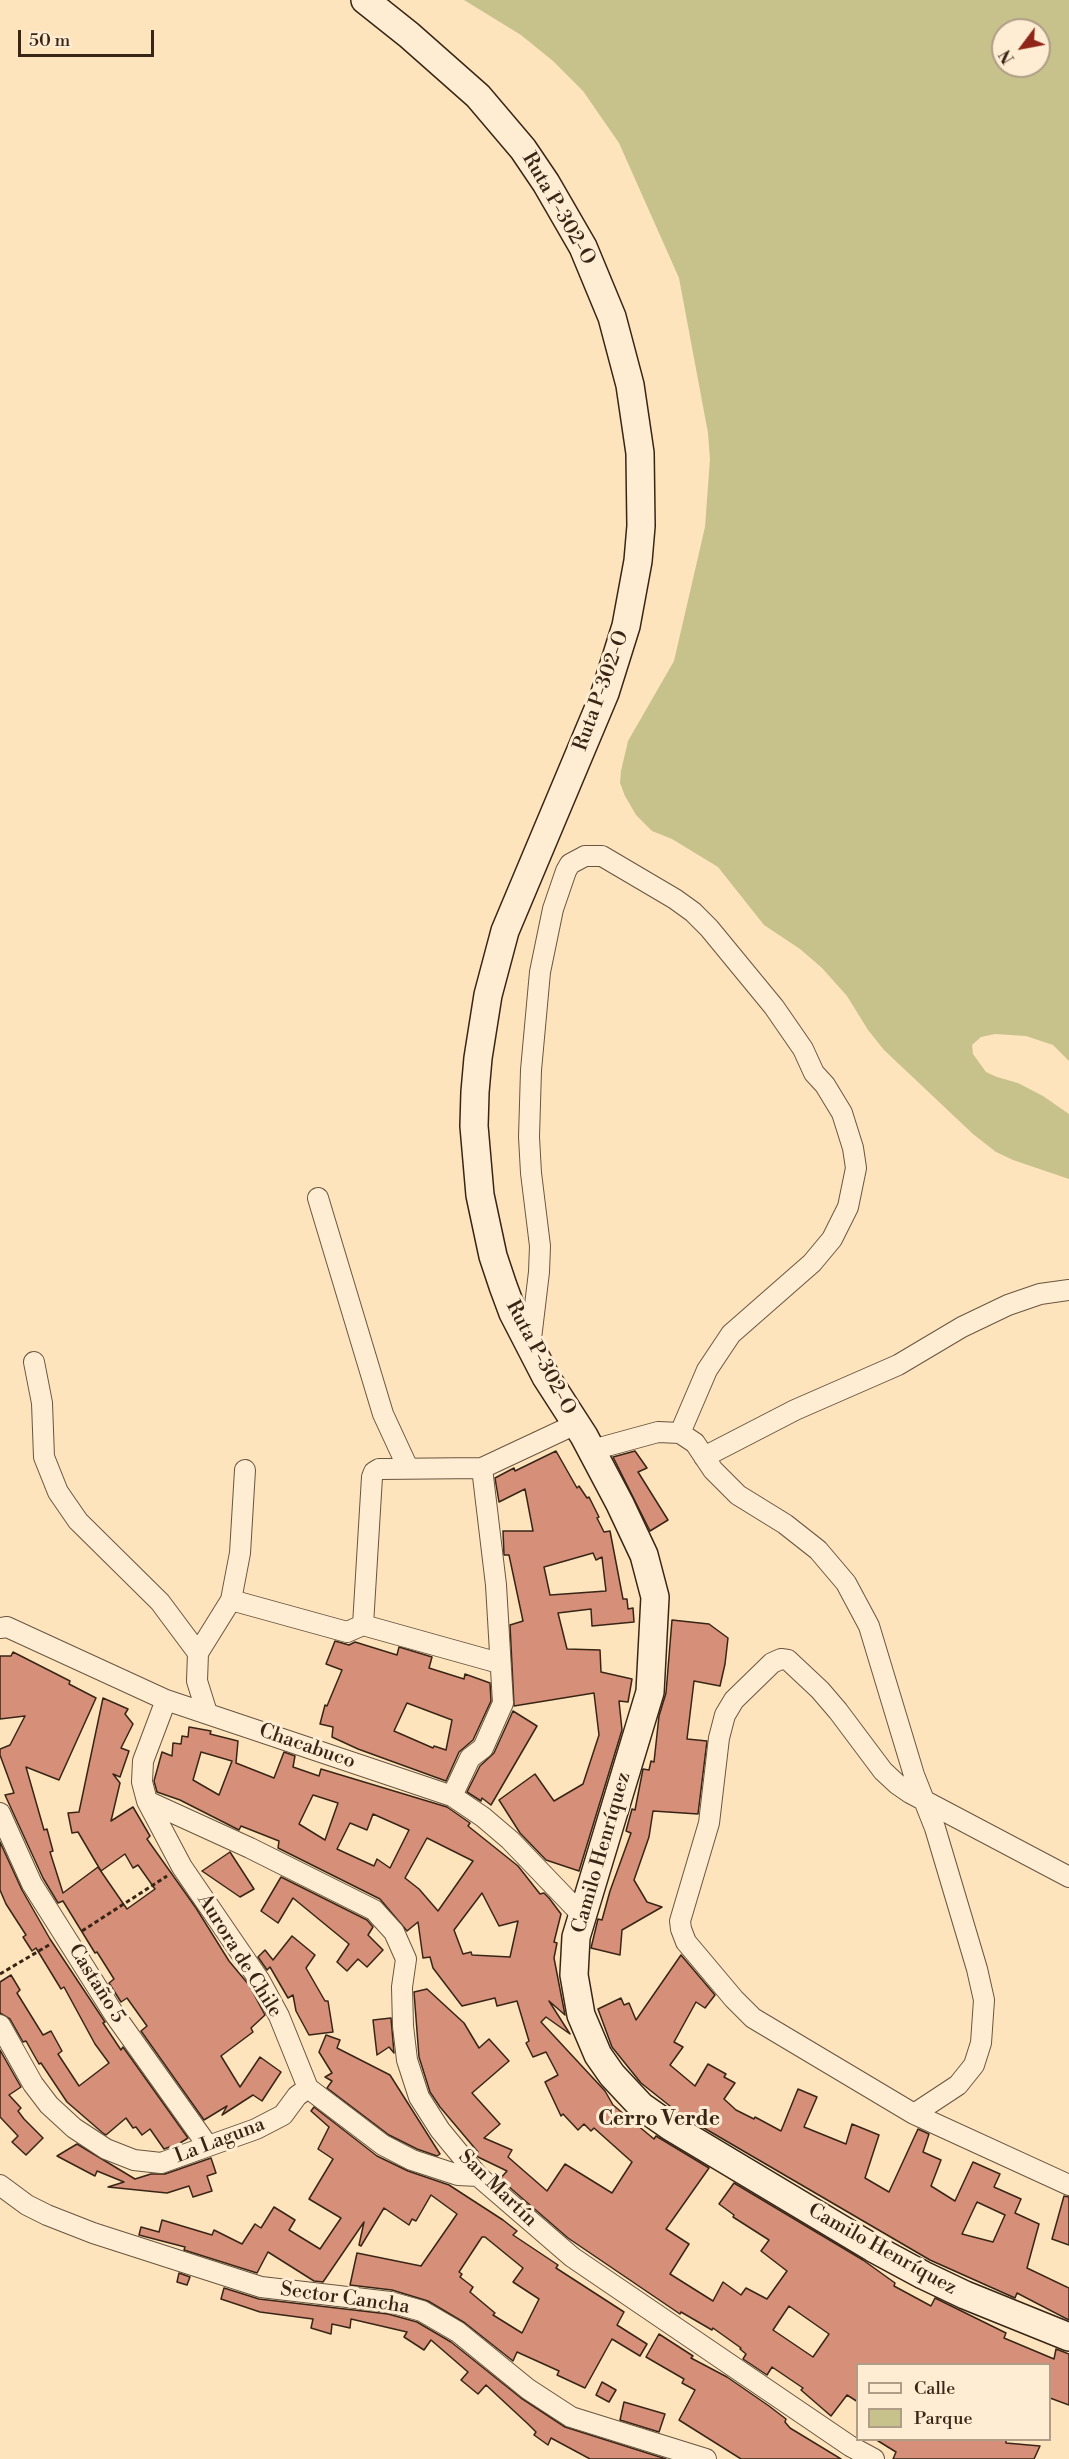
<!DOCTYPE html>
<html>
<head>
<meta charset="utf-8">
<style>
  body { margin:0 }
  #map { position:relative; width:1069px; height:2459px; overflow:hidden; background:#fde4bc; font-family:"Libre Bodoni",serif }
  canvas { display:block }
  .legend { position:absolute; left:856px; top:2363px; width:195px; height:78px; box-sizing:border-box; background:#feedd3; border:2px solid #af9d87; margin:0; padding:8px 10px; list-style:none; font-size:18px; color:#382516 }
  .legend li { display:flex; align-items:center; gap:12px; height:30px }
  .legend b { width:30px; border:2px solid #af9d87 }
  .north { position:absolute; left:991px; top:18px; width:60px; height:60px; box-sizing:border-box; background:#feedd3; border:2px solid #af9d87; border-radius:50%; rotate:238deg; font-size:16px; font-weight:700; line-height:24px; text-align:center; color:#382516 }
  .north::after { content:''; display:block; margin:auto; width:21px; height:27px; background:#8f2418; clip-path:polygon(50% 0,100% 100%,50% 72%,0 100%) }
  .scale { position:absolute; left:18px; top:30px; width:136px; height:27px; box-sizing:border-box; border:3px solid #382516; border-top:0; padding-left:8px; font-size:18px; line-height:21px; white-space:nowrap; color:#382516; -webkit-text-stroke:4px #feedd3; paint-order:stroke }
</style>
</head>
<body>
<div id="map">
<canvas width="1069" height="2459"></canvas>
<ul class="legend">
<li><b style="height:8px;background:#feedd3"></b>Calle</li>
<li><b style="height:16px;background:#c7c28c"></b>Parque</li>
</ul>
<div class="north">N</div>
<div class="scale">50 m</div>
</div>
<script>
const g = document.querySelector('canvas').getContext('2d');
g.lineJoin = 'round';
function paint(path, color) { g.fillStyle = color; g.fill(path, 'evenodd'); }
const poly = rows => new Path2D(rows.map(r => 'M' + r).join(''));
function trace(path, color, width, dash) { g.strokeStyle = color; g.lineWidth = width; g.lineCap = dash ? 'butt' : 'round'; g.setLineDash(dash || []); g.stroke(path); }
function write(font, color, halo, rows, align = 'center') {
  g.font = font + ' "Libre Bodoni",serif'; g.lineWidth = 6; g.setLineDash([]); g.textBaseline = 'middle'; g.strokeStyle = halo; g.fillStyle = color; for (const [text, x, y, turn = 0] of rows) {
    g.save(); g.translate(x, y); g.rotate((+turn || 0) * Math.PI / 180); g.textAlign = isNaN(turn) ? turn : align; if (halo) g.strokeText(text, 0, 0); g.fillText(text, 0, 0); g.restore();
  }
}
const green = poly([
  [464,0,1069,0,1069,1061,1053,1045,1026,1036,995,1034,981,1037,972,1045,973,1054,986,1072,997,1077,1018,1083,1043,1096,1069,1114,1069,1179,1013,1160,996,1152,973,1134,884,1050,868,1030,847,996,822,968,800,949,764,925,718,867,672,839,652,831,636,815,625,796,620,783,621,771,628,741,674,661,705,527,710,459,708,433,679,278,619,143,583,91,553,61,521,35],
  [1003,30,1039,30,1039,66,1003,66]
]);
const building = poly([
  [556,1451,577,1488,579,1486,587,1498,589,1497,599,1517,597,1518,604,1532,610,1531,623,1599,627,1599,628,1609,633,1608,634,1622,592,1626,591,1609,558,1613,567,1649,600,1650,601,1672,632,1679,628,1702,619,1701,622,1730,579,1871,546,1860,520,1833,499,1800,535,1774,554,1801,583,1784,599,1735,594,1693,514,1706,510,1625,523,1621,509,1555,504,1555,503,1531,533,1531,525,1489,499,1502,495,1478,514,1468,515,1471,556,1451],
  [593,1553,596,1560,602,1557,606,1591,550,1595,544,1567,593,1553],
  [635,1451,647,1468,638,1472,668,1520,650,1531,613,1457,635,1451],
  [672,1620,709,1624,728,1638,725,1664,720,1686,694,1681,687,1739,707,1741,698,1814,653,1811,649,1837,634,1880,647,1902,662,1907,622,1930,620,1955,591,1948,598,1919,602,1920,610,1891,631,1833,626,1831,632,1809,635,1810,643,1769,649,1770,651,1761,654,1762,659,1716,666,1693,672,1620],
  [335,1641,349,1645,355,1642,397,1655,399,1647,432,1657,429,1668,464,1679,465,1674,490,1683,491,1701,473,1740,459,1752,446,1781,358,1749,332,1737,333,1727,320,1724,325,1705,327,1706,342,1670,326,1664,335,1641],
  [407,1703,452,1720,446,1750,434,1746,433,1748,394,1731,407,1703],
  [13,1652,70,1681,69,1684,96,1698,59,1780,26,1767,44,1830,47,1829,53,1851,50,1852,63,1893,98,1867,127,1909,155,1889,138,1865,133,1868,125,1854,101,1871,78,1832,72,1833,68,1813,79,1812,103,1698,128,1709,125,1714,133,1724,121,1748,129,1751,120,1777,113,1774,120,1783,111,1821,133,1807,150,1836,147,1839,196,1908,229,1961,249,1985,265,2015,251,2028,253,2032,221,2056,240,2087,260,2057,281,2072,262,2101,253,2095,222,2115,227,2106,204,2120,141,2031,147,2026,127,1998,121,2002,109,1983,114,1979,97,1952,95,1953,63,1901,58,1903,43,1878,5,1795,14,1793,0,1755,0,1749,10,1745,25,1716,0,1719,0,1656,11,1656,13,1652],
  [513,1711,537,1726,491,1805,482,1798,481,1801,467,1792,480,1766,494,1753,513,1711],
  [189,1727,211,1731,210,1734,238,1741,236,1763,274,1778,284,1752,295,1756,293,1767,319,1776,321,1769,447,1807,470,1823,468,1826,518,1866,540,1894,544,1893,549,1898,561,1914,554,1942,557,1943,554,1958,565,2015,549,2001,570,2034,546,2017,541,2022,605,2091,613,2105,654,2139,656,2136,709,2168,666,2229,689,2244,670,2274,713,2301,723,2282,741,2295,746,2288,767,2299,787,2271,761,2251,769,2240,733,2217,734,2215,719,2204,734,2183,863,2260,895,2283,894,2286,931,2306,935,2298,1006,2333,1004,2338,1054,2359,1056,2349,1069,2354,1069,2405,1050,2398,1050,2364,858,2364,858,2402,847,2395,831,2416,801,2390,803,2388,772,2367,767,2375,743,2359,746,2354,740,2349,741,2348,713,2328,712,2330,681,2312,680,2314,568,2238,500,2179,507,2171,478,2157,477,2155,478,2152,440,2107,430,2092,419,2057,414,1992,427,1989,464,2023,479,2048,489,2039,509,2061,472,2093,500,2124,484,2138,512,2150,508,2157,547,2191,565,2164,612,2193,632,2162,594,2128,591,2131,584,2124,578,2130,563,2114,561,2116,545,2082,558,2075,546,2052,533,2057,526,2043,529,2041,517,2001,497,2006,495,1998,462,2006,433,1968,430,1957,423,1958,418,1922,407,1931,380,1899,278,1848,279,1841,241,1826,239,1830,180,1800,157,1792,154,1781,162,1752,172,1756,173,1743,181,1744,182,1736,188,1737,189,1727],
  [201,1752,232,1761,219,1795,193,1780,201,1752],
  [313,1795,338,1803,325,1840,299,1824,313,1795],
  [373,1814,409,1830,390,1868,377,1859,374,1866,337,1849,350,1823,367,1830,373,1814],
  [427,1838,473,1861,438,1911,419,1889,405,1878,427,1838],
  [482,1893,499,1926,518,1921,510,1957,472,1955,471,1952,463,1954,454,1930,482,1893],
  [789,2306,829,2334,813,2357,773,2330,789,2306],
  [0,1842,22,1890,50,1939,105,2022,103,2023,121,2050,123,2047,188,2138,180,2143,164,2149,150,2129,142,2135,136,2127,133,2128,126,2118,106,2135,104,2134,67,2102,41,2063,39,2064,26,2041,23,2042,10,2019,0,2013,0,1982,11,1975,20,1990,17,1993,43,2035,51,2031,62,2051,58,2054,79,2086,109,2063,95,2044,64,1987,61,1989,36,1948,32,1951,23,1937,26,1935,6,1904,0,1890,0,1842],
  [230,1852,254,1889,240,1897,202,1871,230,1852],
  [281,1877,367,1920,373,1927,368,1935,383,1950,367,1967,358,1959,347,1971,337,1962,349,1944,293,1898,278,1923,261,1911,281,1877],
  [292,1936,315,1955,306,1968,325,2001,328,2001,333,2032,309,2035,296,2011,293,1995,288,1998,270,1967,267,1970,258,1957,265,1950,273,1960,292,1936],
  [681,1955,715,1995,705,2008,696,2002,674,2042,683,2047,670,2065,695,2086,708,2064,726,2074,724,2077,735,2083,724,2099,736,2110,754,2119,755,2117,781,2131,798,2089,817,2097,804,2127,846,2144,852,2124,879,2135,865,2178,889,2192,918,2129,929,2134,923,2152,941,2160,931,2186,955,2201,973,2162,1000,2174,994,2187,1021,2199,1015,2213,1039,2224,1027,2268,1069,2288,1069,2320,1017,2293,1015,2298,930,2260,680,2114,641,2083,612,2047,598,2009,621,1998,624,2005,629,2003,636,2020,681,1955],
  [977,2202,1005,2215,993,2242,962,2234,977,2202],
  [391,2018,394,2053,389,2047,377,2055,373,2020,391,2018],
  [326,2035,340,2040,337,2048,390,2075,440,2154,437,2156,417,2149,389,2135,327,2088,332,2081,325,2077,332,2073,319,2052,326,2035],
  [0,2050,21,2087,9,2095,21,2108,18,2111,24,2119,43,2138,26,2155,12,2142,18,2136,0,2117,0,2050],
  [314,2107,377,2156,408,2171,449,2185,503,2220,517,2231,513,2235,558,2265,556,2268,624,2312,617,2325,647,2344,640,2356,612,2339,585,2388,557,2375,559,2371,517,2352,513,2361,465,2323,428,2301,392,2290,350,2285,357,2253,421,2266,457,2214,431,2195,416,2221,412,2219,409,2225,384,2208,361,2246,359,2245,364,2222,323,2282,314,2281,268,2252,257,2273,184,2250,185,2247,139,2235,141,2227,159,2232,162,2220,212,2235,214,2230,242,2244,255,2224,261,2228,274,2207,295,2220,289,2230,320,2249,341,2218,309,2199,333,2159,318,2149,329,2127,311,2111,314,2107],
  [482,2237,485,2237,523,2268,513,2282,539,2299,522,2333,493,2315,495,2313,470,2292,473,2287,460,2277,462,2274,459,2272,482,2237],
  [77,2144,135,2179,151,2174,165,2174,211,2158,216,2173,207,2176,212,2191,193,2197,189,2186,167,2193,108,2187,124,2182,97,2171,95,2176,57,2156,77,2144],
  [1064,2196,1069,2197,1069,2245,1052,2239,1064,2196],
  [179,2273,190,2277,187,2285,177,2282,179,2273],
  [224,2288,259,2299,388,2314,417,2322,451,2342,521,2398,565,2427,666,2459,590,2459,551,2438,548,2445,534,2435,536,2432,528,2424,486,2385,478,2394,461,2380,468,2372,431,2340,424,2350,404,2337,407,2332,351,2319,350,2328,332,2324,331,2334,311,2328,313,2319,260,2312,221,2299,224,2288],
  [659,2334,693,2356,691,2358,727,2377,769,2406,786,2419,785,2422,790,2428,841,2459,741,2459,679,2420,695,2390,682,2383,684,2379,646,2357,659,2334],
  [602,2382,616,2390,609,2402,596,2395,602,2382],
  [624,2402,665,2414,659,2432,620,2420,624,2402],
  [875,2439,1006,2439,1006,2443,1040,2446,1034,2459,893,2459,896,2452,875,2439]
]);
const path = poly([
  [82,1931,167,1876],
  [0,1974,49,1945]
]);
const street = poly([
  [318,1198,383,1414,408,1468],
  [530,1347,539,1272,540,1246,531,1173,529,1137,531,1070,540,972,553,909,566,871,570,864,585,856,602,856,675,899,693,912,709,928,774,1007,803,1049,814,1073,825,1085,842,1113,853,1148,856,1168,848,1207,832,1239,812,1263,731,1334,707,1370,680,1433],
  [34,1362,42,1403,44,1457,58,1492,78,1521,160,1602,198,1653],
  [592,1450,658,1432,680,1433,695,1443,713,1470,738,1495,785,1524,818,1550,846,1583,869,1626,914,1775,935,1828,977,1969,984,2000,981,2043,974,2065,958,2085,914,2114],
  [704,1457,795,1410,898,1365,962,1327,1008,1305,1040,1294,1069,1290],
  [231,1600,347,1632,363,1625,499,1663],
  [363,1625,372,1477,374,1472,379,1469,482,1468,576,1424],
  [0,1628,7,1627,166,1700,452,1796,483,1817,510,1840,582,1915],
  [166,1700,143,1761,142,1782,147,1801,182,1867,260,1981,279,2016,308,2088,383,2145,412,2160,458,2175,478,2176],
  [207,1713,197,1681,198,1653,231,1600,240,1553,245,1470],
  [452,1796,470,1758,483,1748,503,1703,496,1585,482,1468],
  [147,1801,250,1848,374,1910,394,1932,406,1959,402,1987,403,2026,407,2060,419,2097,440,2130,478,2176,572,2257,850,2446,874,2459],
  [0,1813,32,1884,114,2014,208,2146],
  [1069,1877,910,1793,897,1784,883,1771,838,1711,820,1690,788,1660,781,1659,772,1663,734,1700,725,1715,719,1738,709,1823,680,1921,681,1929,686,1942,734,1999,753,2018,914,2114,1069,2185],
  [0,2025,33,2084,49,2105,74,2128,106,2149,134,2160,161,2163,256,2129,283,2115,297,2096,308,2088],
  [0,2185,27,2205,47,2215,93,2233,236,2279,261,2287,390,2302,422,2311,458,2332,528,2389,571,2417,706,2459]
]);
const secondary = poly([
  [365,0,409,35,478,96,523,149,546,183,583,247,612,317,630,385,640,453,641,526,638,561,626,626,605,693,505,931,488,995,478,1058,475,1092,474,1126,480,1195,493,1256,503,1286,513,1313,546,1377,584,1436,620,1504,644,1555,655,1597,650,1692,576,1937,574,1975,581,2015,598,2055,612,2075,641,2106,671,2127,873,2248,923,2275,965,2295,1069,2337]
]);
const streetNames = [
  ["Ruta P-302-O",558,209,60],
  ["Ruta P-302-O",602,691,-70],
  ["Ruta P-302-O",540,1358,62],
  ["Chacabuco",307,1747,19],
  ["Camilo Henríquez",602,1853,-74],
  ["Aurora de Chile",239,1956,58],
  ["Castaño 5",96,1984,58],
  ["La Laguna",220,2141,-21],
  ["San Martín",497,2189,44],
  ["Camilo Henríquez",882,2250,29],
  ["Sector Cancha",345,2299,8]
];
const neighbourhoodNames = [
  ["Cerro Verde",659,2120]
];
paint(green, '#c7c28c');
paint(building, '#d68f79');
trace(building, '#382516', 1.5);
trace(street, '#695540', 22);
trace(secondary, '#382516', 30);
trace(path, '#382516', 3, [4.5, 3]);
trace(street, '#feedd3', 20);
trace(secondary, '#feedd3', 27);
write('20px', '#382516', '#feedd3', streetNames);
write('bold 21px', '#382516', '#feedd3', neighbourhoodNames);
</script>
</body>
</html>
